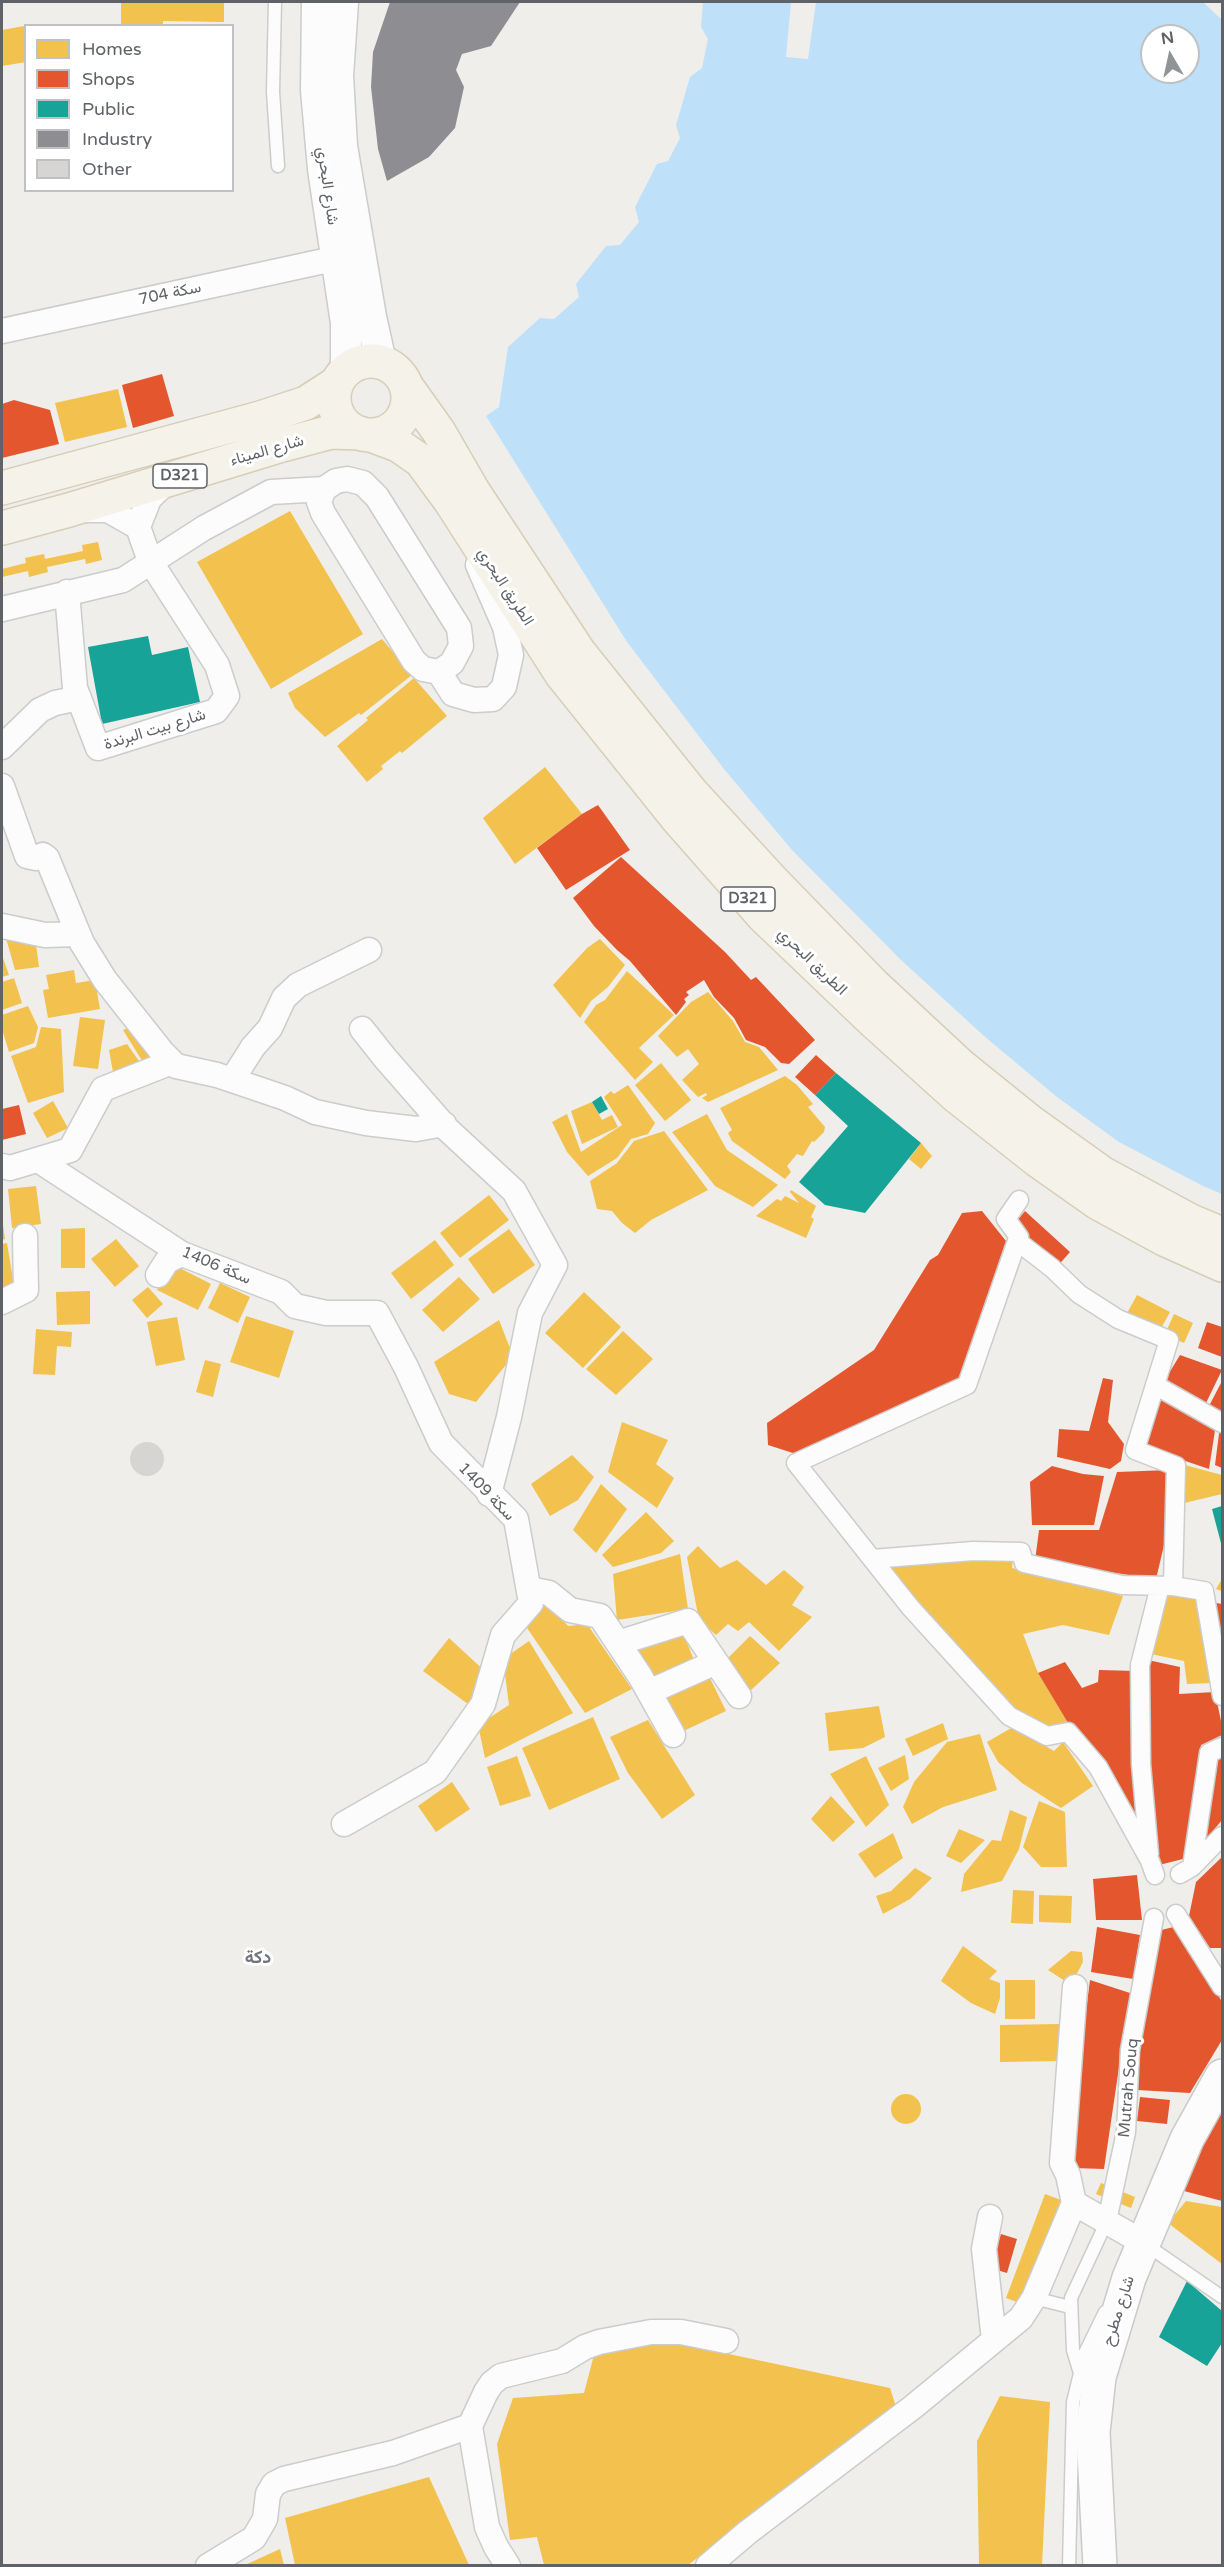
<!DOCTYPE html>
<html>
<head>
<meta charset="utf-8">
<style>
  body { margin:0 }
  #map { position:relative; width:1224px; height:2567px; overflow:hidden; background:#efeeea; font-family:"Varela Round",sans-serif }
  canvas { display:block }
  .frame { position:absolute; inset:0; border:3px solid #5f6368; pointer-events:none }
  .legend { position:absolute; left:24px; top:24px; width:210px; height:168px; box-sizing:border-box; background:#fff; border:2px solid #bfc1c3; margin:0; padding:8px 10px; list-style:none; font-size:18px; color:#5f6368 }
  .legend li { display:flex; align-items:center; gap:12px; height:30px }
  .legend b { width:30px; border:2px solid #bfc1c3 }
  .north { position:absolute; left:1140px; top:24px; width:60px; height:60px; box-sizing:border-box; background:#fff; border:2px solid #bfc1c3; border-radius:50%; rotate:351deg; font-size:16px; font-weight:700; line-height:24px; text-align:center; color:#5f6368 }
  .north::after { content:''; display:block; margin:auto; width:21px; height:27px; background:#919496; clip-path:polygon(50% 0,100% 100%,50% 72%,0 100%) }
</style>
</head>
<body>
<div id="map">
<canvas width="1224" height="2567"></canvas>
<div class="frame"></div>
<ul class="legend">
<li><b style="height:16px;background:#f2c14e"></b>Homes</li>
<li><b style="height:16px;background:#e4572e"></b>Shops</li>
<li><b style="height:16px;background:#17a398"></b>Public</li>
<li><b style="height:16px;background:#8d8d92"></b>Industry</li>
<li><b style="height:16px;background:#d6d5d3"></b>Other</li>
</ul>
<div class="north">N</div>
</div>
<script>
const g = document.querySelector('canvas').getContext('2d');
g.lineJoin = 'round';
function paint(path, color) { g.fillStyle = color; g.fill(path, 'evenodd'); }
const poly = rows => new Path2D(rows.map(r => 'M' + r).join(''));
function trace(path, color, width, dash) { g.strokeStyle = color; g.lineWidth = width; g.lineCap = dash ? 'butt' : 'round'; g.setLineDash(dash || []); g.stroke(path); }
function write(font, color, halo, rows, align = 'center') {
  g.font = font + ' "Varela Round",Vazirmatn,sans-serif'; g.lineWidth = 6; g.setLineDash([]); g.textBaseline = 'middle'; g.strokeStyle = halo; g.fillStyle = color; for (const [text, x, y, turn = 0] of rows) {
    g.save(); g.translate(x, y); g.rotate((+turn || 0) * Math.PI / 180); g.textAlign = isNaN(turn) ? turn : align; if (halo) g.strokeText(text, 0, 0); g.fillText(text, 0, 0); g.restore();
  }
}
const water = poly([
  [703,2,791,2,786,57,808,59,816,2,1203,2,1222,20,1222,1194,1203,1186,1119,1142,1057,1097,984,1036,900,959,792,850,724,769,627,642,486,416,499,407,508,347,540,318,554,319,579,297,576,284,606,246,620,245,639,222,635,207,657,164,668,161,680,138,676,125,690,77,702,68,708,39,701,27],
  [1152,36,1188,36,1188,72,1152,72]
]);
const homes = poly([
  [121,2,224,2,224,22,163,21,163,26,121,26],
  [24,26,26,62,2,66,2,30],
  [118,389,127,427,65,442,55,403],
  [290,511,363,634,271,689,197,562],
  [98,542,102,560,86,564,85,559,47,567,48,572,29,577,28,571,2,577,2,569,26,563,25,558,44,554,45,559,83,551,82,545],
  [382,639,412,675,361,715,359,713,325,737,295,708,288,693],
  [414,678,447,716,402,753,400,751,381,766,383,769,367,782,337,746,368,720,366,718],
  [545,767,582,814,515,864,483,818],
  [35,937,39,967,15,970,6,938],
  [600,939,625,965,608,987,591,1001,580,1018,553,985,587,948],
  [2,955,9,975,2,977],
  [74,970,76,983,95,980,100,1009,48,1018,43,990,49,989,46,975],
  [627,971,674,1015,639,1048,653,1062,635,1080,584,1022,596,1005,605,1000],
  [14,978,22,1003,2,1010,2,982],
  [708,992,733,1021,745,1042,759,1047,778,1070,708,1102,702,1098,707,1095,706,1093,698,1097,682,1080,699,1064,688,1049,677,1057,658,1036,691,1002],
  [28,1006,38,1027,34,1043,9,1052,2,1029,2,1015],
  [80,1017,105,1020,98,1069,73,1066],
  [136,1025,164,1061,146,1067,123,1030],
  [41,1027,61,1029,64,1092,28,1103,11,1056,36,1047],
  [127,1044,139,1061,113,1072,109,1050],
  [661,1063,691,1100,665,1121,635,1085],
  [785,1076,797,1085,813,1104,808,1107,825,1127,824,1132,814,1142,812,1141,803,1156,797,1154,787,1166,791,1172,785,1179,732,1141,728,1133,732,1130,720,1108],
  [628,1085,655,1123,648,1134,631,1139,617,1158,588,1176,567,1152,552,1122,567,1114,581,1152,622,1125,604,1097,611,1091,614,1094],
  [53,1101,68,1128,47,1138,33,1113],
  [592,1102,602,1120,612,1115,618,1127,582,1144,571,1111],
  [707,1114,727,1150,778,1185,753,1207,715,1186,672,1132],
  [664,1131,708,1190,651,1220,635,1233,622,1223,612,1211,597,1209,590,1181,617,1163,634,1141],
  [921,1143,932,1156,921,1169,909,1159],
  [36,1186,41,1224,12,1228,8,1189],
  [791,1190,816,1206,811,1217,814,1219,806,1238,756,1216,777,1199,781,1201,785,1196,799,1203,790,1192],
  [489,1195,509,1220,460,1258,440,1233],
  [2,1217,5,1239,2,1240],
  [85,1228,85,1268,61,1268,61,1229],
  [509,1229,535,1265,493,1294,468,1259],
  [116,1239,139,1266,115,1287,91,1259],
  [435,1240,454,1265,411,1299,391,1273],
  [7,1243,14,1286,2,1288,2,1244],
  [170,1263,211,1284,198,1310,157,1290],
  [459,1277,480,1299,443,1332,422,1310],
  [220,1283,250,1297,238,1323,208,1308],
  [148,1287,163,1304,147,1318,132,1300],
  [90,1291,90,1324,57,1325,56,1292],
  [584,1292,621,1327,583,1368,545,1333],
  [1137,1295,1170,1312,1159,1332,1126,1315],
  [1174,1314,1193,1323,1184,1343,1165,1334],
  [246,1316,294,1331,279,1378,230,1362],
  [177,1317,185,1360,156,1366,147,1322],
  [499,1320,513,1356,476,1402,449,1394,434,1362],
  [36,1329,72,1332,71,1347,57,1346,55,1375,33,1374],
  [623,1331,653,1359,616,1395,586,1369],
  [205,1360,221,1364,213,1397,196,1392],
  [622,1422,668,1440,656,1464,674,1478,657,1508,608,1472],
  [572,1455,594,1477,578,1500,550,1516,531,1484],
  [1181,1464,1222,1475,1222,1494,1180,1504],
  [601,1484,627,1509,596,1553,573,1530],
  [646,1512,674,1541,661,1553,613,1567,602,1555],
  [698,1546,720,1568,737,1560,766,1585,784,1570,804,1587,792,1605,812,1617,779,1651,749,1622,738,1631,728,1624,716,1635,699,1620,687,1557],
  [680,1554,688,1609,617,1620,613,1574],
  [1013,1557,1012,1568,1123,1596,1109,1635,1063,1625,1023,1634,1038,1673,1068,1723,1046,1727,1015,1713,881,1563],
  [1222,1579,1222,1591,1216,1589],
  [1162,1594,1198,1599,1212,1683,1187,1684,1184,1661,1151,1654],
  [545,1601,568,1626,587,1624,632,1689,585,1713,525,1625],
  [681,1627,695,1663,652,1683,635,1645],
  [750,1636,780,1663,749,1692,727,1659],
  [449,1638,489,1675,472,1707,423,1671],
  [529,1641,573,1713,485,1758,478,1725,509,1705,503,1659],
  [707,1672,726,1711,677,1734,659,1695],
  [879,1706,885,1737,863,1748,829,1751,825,1713],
  [593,1717,620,1779,549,1810,522,1748],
  [648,1720,695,1795,662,1819,628,1773,610,1737],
  [943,1723,948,1739,913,1756,905,1739],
  [1013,1727,1054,1751,1063,1742,1093,1786,1061,1808,1022,1783,998,1762,987,1742],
  [980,1734,997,1790,943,1807,912,1824,903,1807,914,1782,947,1742],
  [905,1755,909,1779,891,1791,878,1768],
  [517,1756,531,1796,500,1806,487,1767],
  [866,1756,889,1805,866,1827,830,1774],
  [452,1782,470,1809,436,1832,418,1806],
  [831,1796,855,1822,833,1842,811,1819],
  [1039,1801,1065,1812,1067,1867,1041,1867,1023,1847],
  [1010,1810,1027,1817,1019,1849,1002,1881,961,1892,964,1874,992,1840,1001,1841],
  [959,1829,985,1840,961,1863,946,1856],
  [893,1833,903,1858,875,1878,858,1854],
  [915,1868,932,1878,910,1899,883,1914,876,1896,891,1891],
  [1013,1890,1034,1891,1033,1924,1011,1923],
  [1039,1895,1072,1896,1071,1923,1039,1922],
  [963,1946,997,1971,989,1979,1000,1983,1000,1998,995,2014,971,2003,941,1981],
  [1071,1951,1082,1952,1083,1962,1071,1985,1048,1970],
  [1005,1980,1035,1980,1035,2019,1005,2019],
  [1060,2024,1061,2061,1000,2062,1000,2025],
  '891 2109a15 15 0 1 1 30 0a15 15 0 1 1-30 0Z',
  [1101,2183,1135,2197,1131,2208,1096,2194],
  [1045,2194,1061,2200,1022,2304,1006,2298],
  [1186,2201,1222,2207,1222,2264,1168,2223],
  [667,2341,890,2388,896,2407,688,2565,544,2565,537,2537,510,2540,497,2444,513,2398,584,2393,594,2355],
  [1000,2396,1050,2402,1042,2565,979,2565,977,2441],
  [429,2477,469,2565,295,2565,285,2518],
  [280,2549,284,2565,245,2565]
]);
const shops = poly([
  [162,374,174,416,133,428,122,385],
  [14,400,50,410,59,444,2,458,2,404],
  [598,805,630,850,566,890,537,848,582,814],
  [621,857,725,952,751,980,756,977,815,1040,789,1064,781,1063,765,1047,746,1040,734,1018,714,997,704,980,686,992,689,995,684,999,686,1002,676,1015,630,961,617,950,594,926,573,898],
  [816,1055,836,1073,815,1095,795,1077],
  [19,1105,26,1134,2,1140,2,1109],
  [982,1211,1006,1241,955,1391,796,1454,768,1445,767,1423,874,1350,930,1260,938,1255,962,1213],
  [1025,1211,1070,1252,1056,1268,1024,1240,1028,1235,1015,1223],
  [1207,1322,1222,1327,1222,1357,1198,1348],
  [1180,1355,1222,1370,1206,1403,1163,1383],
  [1103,1378,1113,1380,1108,1422,1124,1444,1121,1461,1110,1469,1057,1457,1059,1429,1089,1431],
  [1222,1381,1222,1412,1208,1408],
  [1158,1392,1216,1424,1209,1469,1141,1446],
  [1220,1426,1222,1427,1222,1468,1215,1465],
  [1052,1466,1083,1474,1104,1476,1094,1525,1032,1525,1030,1482],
  [1169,1470,1165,1541,1156,1579,1035,1561,1039,1530,1099,1530,1117,1472],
  [1211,1602,1222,1604,1222,1659],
  [1148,1660,1180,1667,1179,1694,1215,1692,1222,1726,1222,1735,1201,1745,1189,1847,1183,1859,1159,1865,1151,1805],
  [1065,1662,1082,1688,1098,1682,1099,1670,1137,1671,1144,1843,1115,1790,1068,1723,1038,1673],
  [1222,1755,1222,1820,1207,1838,1202,1830,1215,1758],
  [1222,1857,1222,1948,1210,1948,1189,1916,1196,1882],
  [1137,1875,1142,1920,1096,1920,1093,1879],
  [1178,1926,1222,2002,1222,2040,1190,2093,1137,2090,1138,2056,1161,1930],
  [1097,1927,1140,1935,1133,1979,1091,1972],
  [1090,1980,1130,1993,1104,2169,1073,2168,1082,2042],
  [1222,2091,1222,2201,1184,2191,1192,2151],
  [1140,2097,1170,2100,1167,2124,1137,2121],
  [1001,2234,1017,2239,1007,2273,990,2268]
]);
const public = poly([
  [148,636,152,655,188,647,200,702,102,724,88,647],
  [836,1073,921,1143,865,1213,825,1205,799,1182,848,1126,815,1095],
  [601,1096,608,1109,599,1114,592,1102],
  [1222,1506,1222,1547,1212,1509],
  [1187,2281,1222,2311,1222,2343,1207,2366,1159,2337]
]);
const industry = poly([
  [390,2,520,2,491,46,462,54,456,70,464,87,455,128,429,157,387,181,378,149,371,87,373,52]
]);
const building = poly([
  '130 1459a17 17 0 1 1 34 0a17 17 0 1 1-34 0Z'
]);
const service = poly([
  [275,2,273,92,278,166],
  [1145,2244,1222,2297],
  [1034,2298,1070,2307],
  [1079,2370,1073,2350,1071,2298,1107,2221],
  [1069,2566,1073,2402,1085,2353,1105,2312]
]);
const pedestrian = poly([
  [1017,1241,1019,1237,1006,1219,1019,1200],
  [1155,1385,1222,1423],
  [872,1559,973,1551,1021,1552,1024,1563,1068,1573,1122,1585,1173,1586],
  [1149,1854,1141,1764,1140,1665,1160,1586],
  [1192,1867,1209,1753,1222,1747],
  [1180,1874,1192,1867,1222,1836],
  [1155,1875,1150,1861,1098,1767,1068,1732,1047,1736,1009,1716,910,1607,796,1463,967,1385,1017,1241,1052,1268,1079,1294,1118,1319,1169,1340,1135,1450,1176,1466,1173,1586,1204,1591,1222,1696],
  [1176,1914,1222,1987],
  [1107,2221,1126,2132,1130,2050,1154,1918]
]);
const minor = poly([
  [2,331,338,258],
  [138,527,149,499,168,480],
  [67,592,75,688,98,748,216,711,227,696,217,665,150,561,138,527,108,510,82,510],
  [2,609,123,580,204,528,271,492,324,489,336,481,347,479,363,483,377,497,459,628,461,646,452,663,439,672,423,669,414,661,323,513,319,502,324,489],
  [439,672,453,694,474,700,493,699,504,687,511,655,505,627,478,565],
  [2,747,40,710,55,703,79,698],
  [2,786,27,856,36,858,43,855,47,858,82,943,105,980,162,1052,176,1066,217,1075,285,1098,315,1112,366,1123,416,1129,444,1124],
  [2,926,45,935,78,934],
  [362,1029,385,1058,447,1129,514,1191,555,1265,530,1313,509,1417,489,1494],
  [232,1080,253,1047,270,1028,284,998,298,985,369,950],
  [38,1160,182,1254,281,1292,295,1306,326,1313,377,1313,406,1367,441,1443,516,1519,531,1603,503,1635,483,1704,435,1772,344,1824],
  [2,1166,10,1168,70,1150,103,1089,172,1062],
  [158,1275,167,1261,182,1254],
  [2,1302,26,1290,25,1236],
  [530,1589,549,1593,570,1610,600,1616,640,1676,673,1735],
  [618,1643,688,1621,739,1696],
  [649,1692,716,1662],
  [1074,2203,1068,2175,1062,2163,1075,1987],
  [990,2217,984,2249,994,2340],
  [470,2426,487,2527,496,2547,508,2566],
  [208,2566,254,2538,265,2519,268,2494,274,2484,284,2479,393,2453,470,2426,486,2392,492,2383,501,2376,562,2361,585,2347,599,2342,651,2332,681,2332,726,2341],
  [708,2566,748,2532,913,2407,1021,2318,1034,2298,1074,2203,1144,2243]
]);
const tertiary = poly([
  [317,2,316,90,323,169,346,323,346,371],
  [343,2,338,76,342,146,371,317,381,362]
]);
const secondary = poly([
  [1100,2566,1093,2432,1099,2377,1129,2278,1187,2139,1222,2076]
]);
const primary = poly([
  '334 398a37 37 0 1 1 74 0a37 37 0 1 1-74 0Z',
  [407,387,439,432,473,491,579,652,692,793,770,878,874,985,960,1065,1032,1123,1102,1173,1191,1221,1222,1234],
  [371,435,398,445,421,461,451,502,562,675,676,817,764,917,874,1022,956,1096,1037,1160,1098,1203,1164,1239,1222,1265],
  [2,488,260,418,306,403,337,383],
  [2,528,69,510,282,445,331,432,360,433]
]);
const shields = [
  [180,476,54],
  [748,899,54]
];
const shieldNames = [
  ["D321",180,476],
  ["D321",748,899]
];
const streetNames = [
  ["شارع البحري",327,186,82],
  ["سكة 704",170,294,-12],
  ["شارع الميناء",267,451,-16],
  ["الطريق البحري",505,587,57],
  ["شارع بيت البرندة",155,730,-17],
  ["الطريق البحري",812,962,44],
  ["1406 سكة",216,1266,23],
  ["1409 سكة",486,1492,46],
  ["Mutrah Souq",1129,2088,-85],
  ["شارع مطرح",1119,2311,-72]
];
const neighbourhoodNames = [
  ["دكة",258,1958]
];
paint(water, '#bfe0f9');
paint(homes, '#f2c14e');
paint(shops, '#e4572e');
paint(public, '#17a398');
paint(industry, '#8d8d92');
paint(building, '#d6d5d3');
trace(service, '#cbcccc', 15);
trace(pedestrian, '#cbcccc', 21);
trace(minor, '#cbcccc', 27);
trace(tertiary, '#cbcccc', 33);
trace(secondary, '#cacacb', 36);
trace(primary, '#d7ceb8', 36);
trace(service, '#fdfcfc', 12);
trace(pedestrian, '#fdfcfc', 18);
trace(minor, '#fdfcfc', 24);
trace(tertiary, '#fdfcfc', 30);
trace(secondary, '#fdfcfc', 33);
trace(primary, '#f4f2e9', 33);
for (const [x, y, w] of shields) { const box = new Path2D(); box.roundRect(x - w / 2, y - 12, w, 24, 4.5); g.fillStyle = '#fff'; g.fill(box); trace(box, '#5f6368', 1.5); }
write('bold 15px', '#5f6368', null, shieldNames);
write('16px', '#5f6368', '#fff', streetNames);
write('bold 18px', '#70757a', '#fff', neighbourhoodNames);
</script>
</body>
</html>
